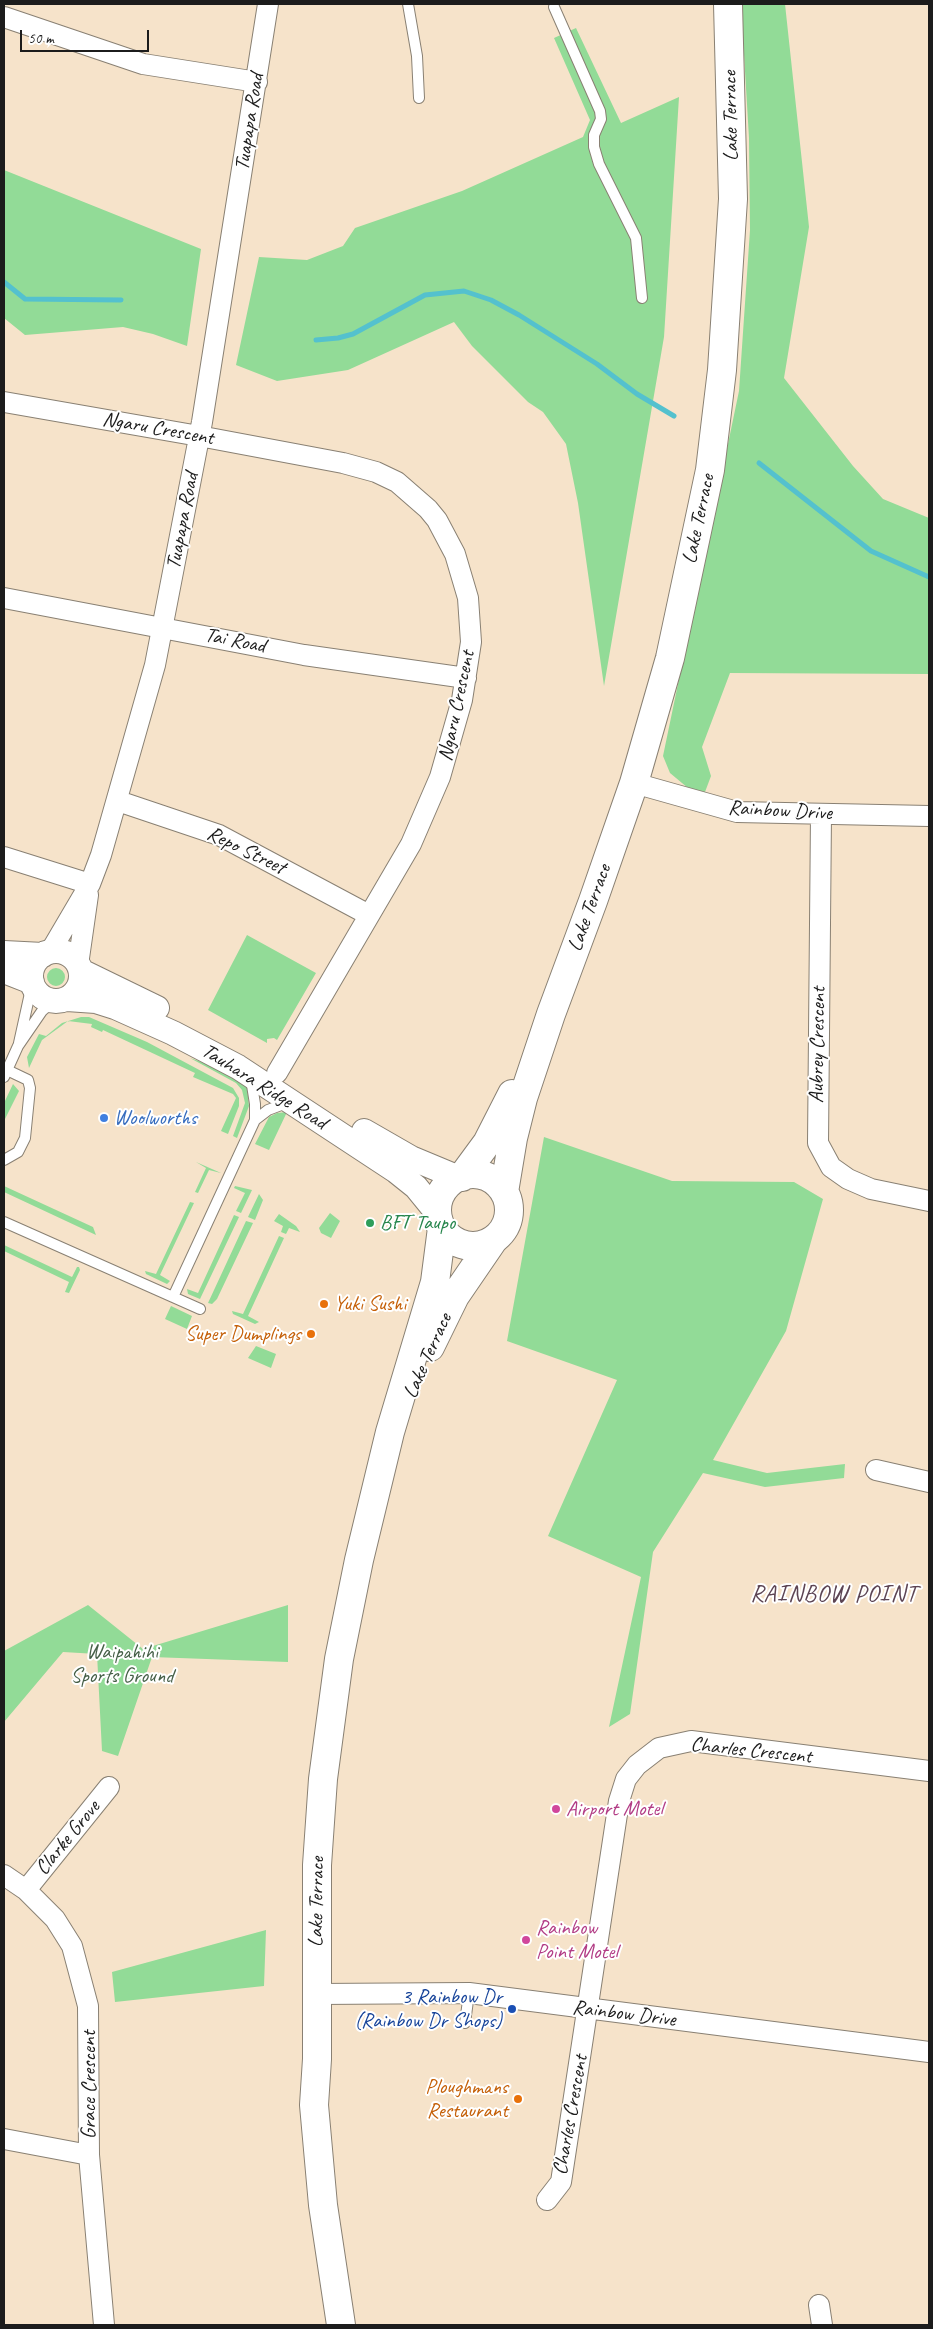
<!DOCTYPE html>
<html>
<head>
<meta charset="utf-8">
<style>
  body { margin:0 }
  #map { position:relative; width:933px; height:2329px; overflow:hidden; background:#f6e3ca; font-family:Caveat,sans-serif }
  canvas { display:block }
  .frame { position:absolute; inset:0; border:5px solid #1c1c1c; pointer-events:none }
  .scale { position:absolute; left:20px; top:30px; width:129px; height:22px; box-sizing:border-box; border:2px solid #1c1c1c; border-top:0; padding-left:6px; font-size:15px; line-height:18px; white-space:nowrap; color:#1c1c1c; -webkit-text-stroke:4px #fff; paint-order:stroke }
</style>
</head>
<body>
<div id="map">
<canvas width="933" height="2329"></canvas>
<div class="frame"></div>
<div class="scale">50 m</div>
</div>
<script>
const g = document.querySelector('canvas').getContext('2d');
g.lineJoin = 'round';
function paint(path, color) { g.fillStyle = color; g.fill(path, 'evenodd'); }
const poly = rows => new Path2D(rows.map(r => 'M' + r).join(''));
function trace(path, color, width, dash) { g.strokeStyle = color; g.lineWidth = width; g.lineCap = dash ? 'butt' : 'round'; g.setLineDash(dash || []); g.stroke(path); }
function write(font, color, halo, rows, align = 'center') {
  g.font = font + ' Caveat,sans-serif'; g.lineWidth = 4; g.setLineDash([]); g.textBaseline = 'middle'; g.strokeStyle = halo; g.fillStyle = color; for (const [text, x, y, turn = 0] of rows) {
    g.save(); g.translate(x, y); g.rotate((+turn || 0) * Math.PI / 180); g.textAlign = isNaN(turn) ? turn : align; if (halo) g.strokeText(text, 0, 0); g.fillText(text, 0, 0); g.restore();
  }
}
const green = poly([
  [741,4,785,4,809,227,784,378,853,466,883,499,929,518,929,674,730,673,702,747,711,776,705,792,688,788,670,773,663,756,739,391,750,230,749,138],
  [576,28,621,123,679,97,664,337,604,686,578,503,566,444,543,412,528,402,472,346,454,322,348,370,277,381,236,365,259,257,307,260,343,246,355,228,462,191,583,137,590,120,554,38],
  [4,170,201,249,187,346,153,334,123,327,25,335,4,318],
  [247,935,316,973,277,1040,274,1038,267,1039,267,1043,208,1010],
  '47 977a9 9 0 1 1 18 0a9 9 0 1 1-18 0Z',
  [81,1017,89,1017,147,1042,233,1088,239,1098,239,1106,228,1134,221,1131,236,1098,233,1094,193,1077,195,1073,103,1030,102,1032,91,1027,92,1024,68,1021,42,1040,29,1068,27,1057,39,1034,46,1036,62,1023],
  [190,1058,222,1069,247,1087,249,1106,237,1138,233,1136,245,1103,242,1090,236,1083],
  [13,1084,19,1091,5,1119,4,1103],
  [287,1112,269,1150,255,1144,269,1117,277,1113],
  [544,1137,672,1181,794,1182,823,1199,786,1331,713,1460,767,1473,845,1464,844,1478,765,1487,703,1473,653,1552,630,1714,609,1727,641,1577,548,1536,617,1380,507,1341],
  [196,1162,221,1173,209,1170,198,1193,195,1192,206,1168],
  [4,1186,93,1227,96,1235,4,1192],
  [235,1186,252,1190,241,1213,236,1211,245,1193,234,1188],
  [259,1194,263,1200,255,1220,248,1217],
  [190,1202,194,1203,160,1275,170,1281,167,1284,146,1274,145,1271,156,1274],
  [330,1213,340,1221,331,1238,321,1233,319,1228],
  [279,1214,296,1226,300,1232,289,1228,286,1234,281,1232,283,1226,274,1221],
  [234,1215,239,1217,200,1299,188,1294,187,1289,198,1293],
  [246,1221,253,1223,217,1299,212,1304,208,1303],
  [279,1236,284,1238,248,1316,259,1322,255,1324,233,1314,232,1311,243,1314],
  [4,1245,72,1277,77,1267,79,1267,80,1270,69,1293,65,1292,69,1282,4,1251],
  [171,1306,192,1316,187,1329,165,1319],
  [256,1346,276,1354,271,1368,248,1358],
  [88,1605,143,1649,288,1605,288,1662,152,1657,118,1756,102,1751,97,1654,63,1652,4,1722,4,1651],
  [266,1930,264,1986,115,2002,112,1972]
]);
const stream = poly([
  [4,282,25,299,121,300],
  [316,340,338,338,353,334,425,295,464,291,491,300,519,315,597,364,637,394,674,416],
  [759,463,871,551,929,577]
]);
const service = poly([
  [408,4,417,56,419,98],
  [554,7,600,111,601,119,594,135,594,147,599,164,636,238,642,298],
  [19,1043,32,984],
  [4,1077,18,1046,42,1011,53,1001],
  [251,1079,255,1104,255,1120],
  [4,1160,18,1152,25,1138,30,1088,28,1080,7,1070],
  [4,1222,200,1309],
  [173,1297,255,1120,268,1110,289,1102],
  [465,2023,469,1993]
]);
const minor = poly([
  [4,17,143,64,257,82],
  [4,402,199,436,343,463,376,472,397,482,428,509,437,520,455,554,468,598,471,642,462,700,440,777,411,844,277,1073],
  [4,598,304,655,466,678],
  [634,783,737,812,929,816],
  [118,801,219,835,369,915],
  [821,814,818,1143,831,1167,848,1179,871,1189,929,1201],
  [4,857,90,884],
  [50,952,90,884,101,855,155,665,202,422,268,4],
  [78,965,88,895],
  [876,1470,929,1482],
  [4,1875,26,1890,55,1919,72,1946,88,2006,89,2155,104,2325],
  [26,1890,109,1787],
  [317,1994,469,1993,929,2052],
  [4,2139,89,2155],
  [547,2200,561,2182,619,1801,626,1779,637,1765,659,1748,691,1741,929,1771],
  [819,2305,822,2325]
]);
const tertiary = poly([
  '31 976a25 25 0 1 1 50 0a25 25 0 1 1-50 0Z',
  [4,953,43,955],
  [4,971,32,982],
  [81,971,157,1008],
  [67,999,96,1001,115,1007,173,1033,238,1067,396,1171,416,1187,438,1214],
  [364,1131,411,1158,459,1178]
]);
const secondary = poly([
  '437 1210a36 36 0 1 1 72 0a36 36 0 1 1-72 0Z',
  [462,1177,487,1143,512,1094],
  [504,1192,513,1138,523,1098,551,1014,593,901,634,783,670,658,710,470,722,370,733,199,728,4],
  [430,1347,455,1296,494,1239],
  [341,2325,323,2205,314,2105,317,2059,317,1865,323,1779,339,1659,359,1560,390,1432,435,1282,442,1228]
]);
const markers = [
  [104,1118,5,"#3f7fe0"],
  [370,1223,5,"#2e9e5b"],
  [324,1304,5,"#e8710a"],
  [311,1334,5,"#e8710a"],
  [556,1809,5,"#d1479c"],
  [526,1940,5,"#d1479c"],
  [512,2009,5,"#1a4fb4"],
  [518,2099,5,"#e8710a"]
];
const streetNames = [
  ["Lake Terrace",731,116,-91],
  ["Tuapapa Road",250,122,-81],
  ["Ngaru Crescent",158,429,10],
  ["Lake Terrace",699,519,-78],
  ["Tuapapa Road",183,521,-79],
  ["Tai Road",235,641,11],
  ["Ngaru Crescent",457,706,-78],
  ["Rainbow Drive",780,811,3],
  ["Repo Street",246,851,26],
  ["Lake Terrace",590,908,-70],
  ["Aubrey Crescent",818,1045,-89],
  ["Tauhara Ridge Road",264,1087,32],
  ["Lake Terrace",428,1356,-66],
  ["Charles Crescent",751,1751,6],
  ["Clarke Grove",68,1838,-51],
  ["Lake Terrace",317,1902,-89],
  ["Rainbow Drive",624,2014,7],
  ["Grace Crescent",89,2085,-90],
  ["Charles Crescent",571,2115,-80]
];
const shopNames = [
  ["Woolworths",114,1118]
];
const leisureNames = [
  ["BFT Taupo",380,1223]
];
const foodNames = [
  ["Yuki Sushi",334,1304,"left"],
  ["Super Dumplings",301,1334],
  ["Ploughmans",508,2087],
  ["Restaurant",508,2111]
];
const parkNames = [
  ["Waipahihi",122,1652],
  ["Sports Ground",122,1676]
];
const hotelNames = [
  ["Airport Motel",566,1809],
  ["Rainbow",536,1928],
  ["Point Motel",536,1952]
];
const transitNames = [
  ["3 Rainbow Dr",502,1997],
  ["(Rainbow Dr Shops)",502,2021]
];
const quarterNames = [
  ["RAINBOW POINT",834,1595]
];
paint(green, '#92db97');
trace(stream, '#54c1ce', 5);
trace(service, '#898073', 12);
trace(minor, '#898073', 22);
trace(tertiary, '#898073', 26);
trace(secondary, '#898073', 30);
trace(service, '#fff', 10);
trace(minor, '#fff', 20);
trace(tertiary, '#fff', 24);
trace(secondary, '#fff', 28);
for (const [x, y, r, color] of markers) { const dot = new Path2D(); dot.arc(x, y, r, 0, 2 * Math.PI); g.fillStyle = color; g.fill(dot); trace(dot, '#fff', 2); }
write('21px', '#1c1c1c', '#fff', streetNames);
write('21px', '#366cbe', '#fff', shopNames, 'left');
write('21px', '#27864d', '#fff', leisureNames, 'left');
write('21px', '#c56008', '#fff', foodNames, 'right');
write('21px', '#455f47', '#fff', parkNames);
write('21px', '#b23c85', '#fff', hotelNames, 'left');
write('21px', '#164399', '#fff', transitNames, 'right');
g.letterSpacing = '1px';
write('24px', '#5c4453', '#fff', quarterNames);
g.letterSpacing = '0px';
</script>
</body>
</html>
